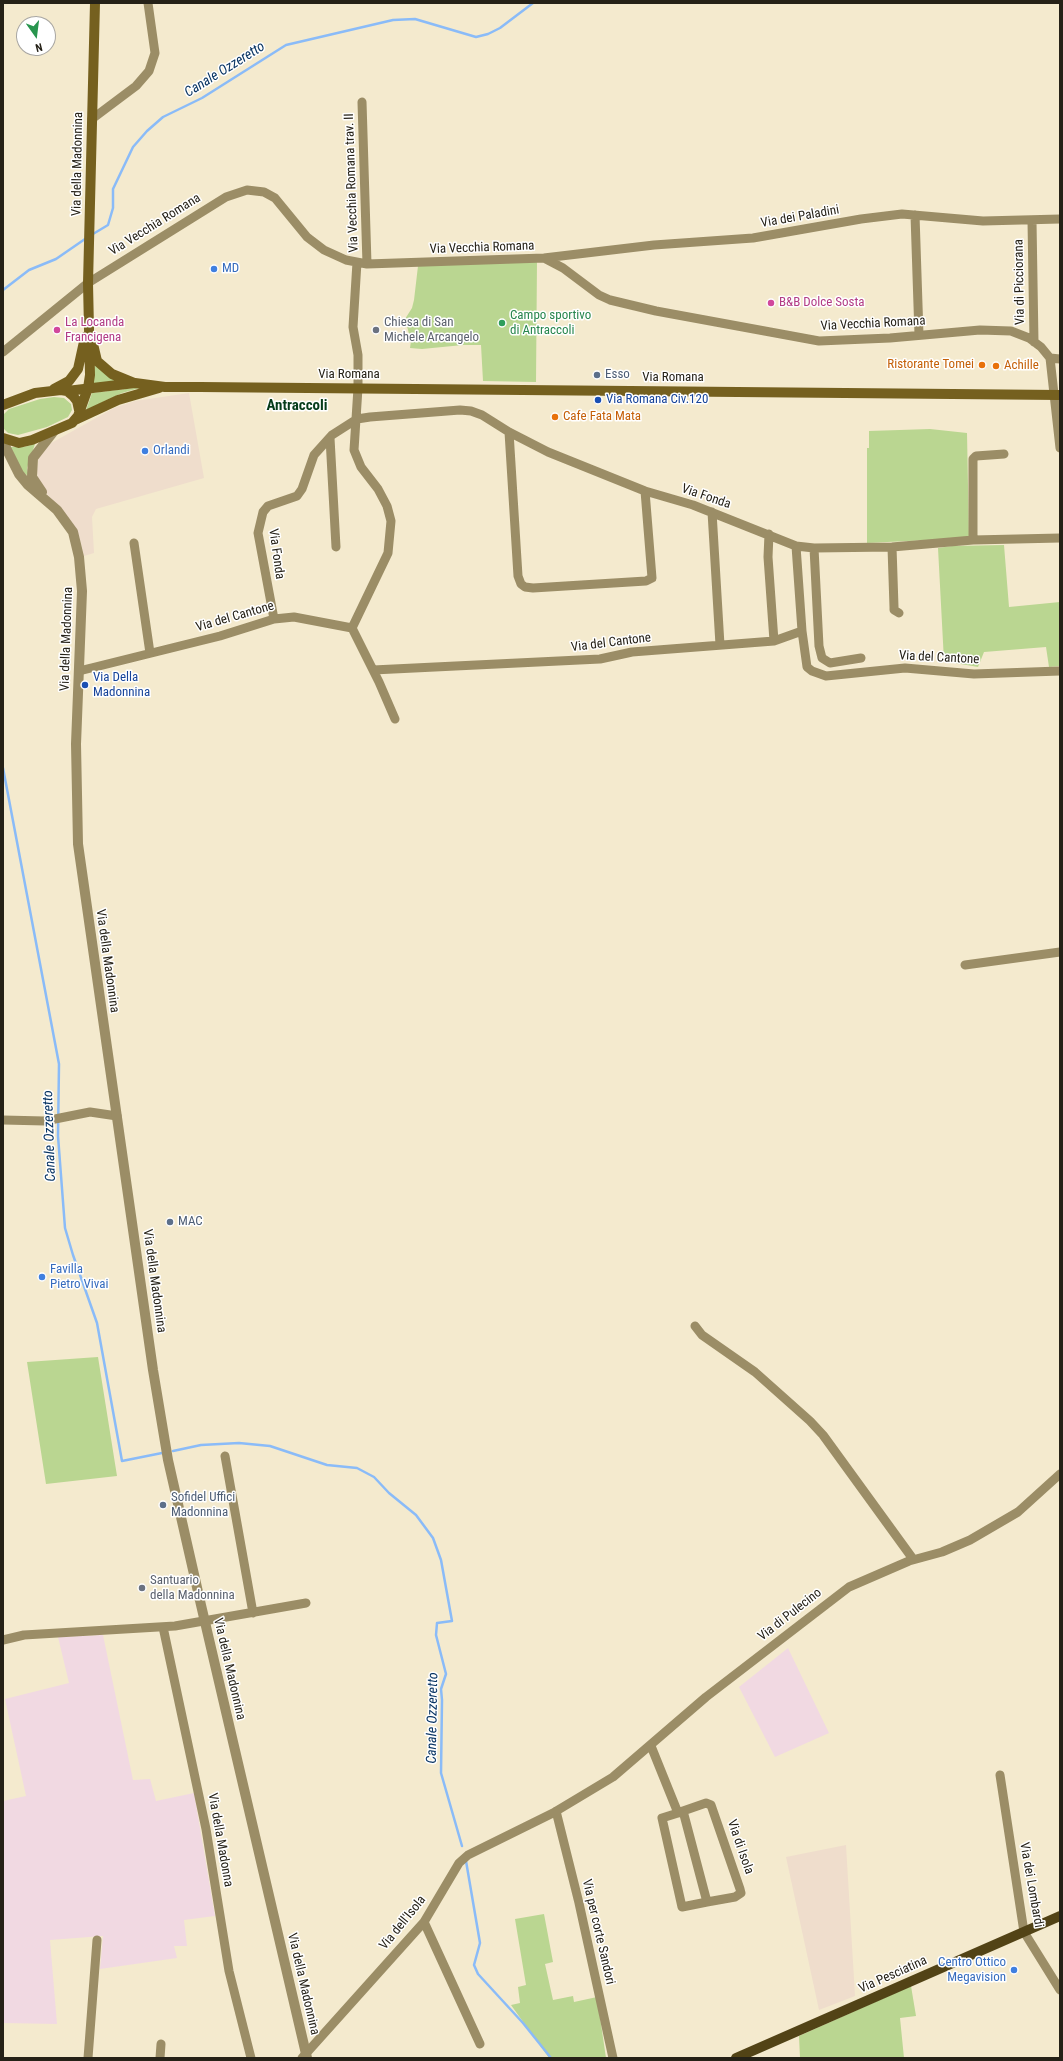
<!DOCTYPE html>
<html>
<head>
<meta charset="utf-8">
<style>
  body { margin:0 }
  #map { position:relative; width:1063px; height:2061px; overflow:hidden; background:#f4eace; font-family:"Roboto Condensed",sans-serif }
  canvas { display:block }
  .frame { position:absolute; inset:0; border:4px solid #252117; pointer-events:none }
  .north { position:absolute; left:16px; top:16px; width:40px; height:40px; box-sizing:border-box; background:#fff; border:1px solid #a8a6a2; border-radius:50%; rotate:166deg; font-size:11px; font-weight:700; line-height:16px; text-align:center; color:#252117 }
  .north::after { content:''; display:block; margin:auto; width:14px; height:18px; background:#28954e; clip-path:polygon(50% 0,100% 100%,50% 72%,0 100%) }
</style>
</head>
<body>
<div id="map">
<canvas width="1063" height="2061"></canvas>
<div class="frame"></div>
<div class="north">N</div>
</div>
<script>
const g = document.querySelector('canvas').getContext('2d');
g.lineJoin = 'round';
function paint(path, color) { g.fillStyle = color; g.fill(path, 'evenodd'); }
const poly = rows => new Path2D(rows.map(r => 'M' + r).join(''));
function trace(path, color, width, dash) { g.strokeStyle = color; g.lineWidth = width; g.lineCap = dash ? 'butt' : 'round'; g.setLineDash(dash || []); g.stroke(path); }
function write(font, color, halo, rows, align = 'center') {
  g.font = font + ' "Roboto Condensed",sans-serif'; g.lineWidth = 3; g.setLineDash([]); g.textBaseline = 'middle'; g.strokeStyle = halo; g.fillStyle = color; for (const [text, x, y, turn = 0] of rows) {
    g.save(); g.translate(x, y); g.rotate((+turn || 0) * Math.PI / 180); g.textAlign = isNaN(turn) ? turn : align; if (halo) g.strokeText(text, 0, 0); g.fillText(text, 0, 0); g.restore();
  }
}
const commercial = poly([
  [189,393,204,478,96,509,92,517,94,553,84,556,79,536,67,516,44,491,38,479,37,471,39,453,46,446,114,408,135,401],
  [846,1845,855,1996,819,2010,786,1857]
]);
const industrial = poly([
  [103,1635,133,1780,150,1779,156,1801,194,1793,215,1916,184,1920,187,1946,174,1946,177,1958,100,1969,103,1936,50,1940,57,2024,3,2023,3,1801,26,1796,5,1699,69,1683,58,1637],
  [788,1648,829,1733,775,1757,739,1687]
]);
const green = poly([
  [537,261,536,382,483,381,481,345,463,345,422,349,410,348,411,341,405,319,412,308,414,300,418,266],
  [95,362,116,381,93,385],
  [143,387,122,393,86,410,92,393],
  [54,397,64,398,71,404,72,410,68,417,47,427,18,435,8,433,4,429,3,415,9,409,40,399],
  [930,429,967,433,969,538,867,543,867,448,869,448,869,431],
  [35,444,27,468,29,477,21,470,9,447,24,447],
  [1004,545,1009,607,1060,602,1060,666,1049,667,1046,647,984,652,978,667,944,661,938,548,952,546],
  [98,1357,117,1476,46,1484,27,1362],
  [544,1914,553,1962,545,1964,553,2000,573,1996,574,2002,597,1997,606,2058,549,2058,511,2005,520,2003,518,1987,526,1985,515,1919],
  [911,1986,916,2016,900,2018,904,2058,800,2058,799,2036]
]);
const stream = poly([
  [93,234,108,225,113,208,113,189,133,147,147,131,163,117,202,98,286,45,393,20,415,19,476,37,488,34,500,28,533,3],
  [3,290,29,270,56,259,85,239],
  [3,768,59,1064,58,1136,65,1228,73,1255,97,1323,122,1461,162,1453],
  [173,1451,201,1445,239,1443,270,1446,327,1465,357,1468,374,1477,389,1493,416,1515,433,1538,441,1560,452,1621,437,1623,436,1635,446,1674,441,1689,442,1700,441,1773,462,1846],
  [466,1861,480,1943,474,1965,478,1974,523,2023,551,2058]
]);
const minor = poly([
  [362,102,367,264],
  [92,119,136,86,149,71,155,53,148,3],
  [915,215,919,335],
  [1032,221,1034,342],
  [544,258,563,268,599,295,610,300,656,311,819,341,890,338,980,330,1011,331,1029,338,1041,347,1050,358,1060,359],
  [3,352,88,283,226,197,247,190,264,192,275,198,307,237,324,250,346,260,367,264,544,258,654,245,753,238,861,219,902,214,983,221,1060,219],
  [1050,358,1060,448],
  [509,432,518,576,521,584,525,587,533,588,646,581,652,578,645,491],
  [330,438,336,547],
  [712,512,720,645],
  [769,534,768,557,774,641],
  [973,540,973,459,976,456,1004,454],
  [134,543,150,653],
  [796,546,802,631,807,667,812,671,826,676,905,668,974,674,1060,671],
  [892,547,894,607,894,610,899,613],
  [814,548,819,646,822,658,830,663,861,658],
  [274,619,258,533,263,512,268,506,297,496,302,489,314,455,332,435,357,419,370,417,460,410,471,411,482,415,509,432,548,452,645,491,693,505,796,546,814,548,892,547,973,540,1060,538],
  [352,628,388,553,391,521,387,506,378,489,361,467,354,450,358,388,358,355,353,327,357,262],
  [373,670,600,659,632,652,774,641,802,631],
  [79,671,220,636,274,619,294,617,352,628,379,682,395,719],
  [965,965,1060,952],
  [3,1120,45,1121,90,1112,117,1116],
  [695,1326,702,1335,755,1372,810,1421,823,1435,913,1559],
  [225,1456,253,1613],
  [163,1627,206,1829,229,1971,251,2058],
  [3,1640,24,1635,175,1626,306,1603],
  [651,1746,678,1813,662,1818,682,1907,707,1902,683,1811,678,1813],
  [1000,1775,1024,1932,1060,1990],
  [556,1811,579,1903,613,2058],
  [683,1811,706,1803,711,1805,740,1889,741,1893,735,1897,707,1902],
  [424,1922,480,2044],
  [88,2058,97,1940],
  [160,2058,161,2044],
  [302,2058,424,1922,459,1863,468,1855,553,1813,613,1777,706,1697,849,1587,909,1561,942,1552,970,1540,1018,1512,1060,1474]
]);
const tertiary = poly([
  [5,440,6,448,19,474,28,485,57,510,73,532,79,557,82,591,76,744,78,844,153,1370,168,1460,201,1605,307,2058],
  [42,492,32,477,33,458,54,431]
]);
const secondary = poly([
  [93,344,97,361,112,374,134,383],
  [54,389,69,381,78,369,85,337],
  [67,391,135,383,165,387,200,387,1060,395],
  [3,405,35,393,61,390,67,391,73,396,77,401,79,410],
  [75,420,118,400,159,388],
  [3,438,19,443,32,440,72,423,78,416,88,388,90,375,88,283,95,3]
]);
const primary = poly([
  [736,2058,1060,1916]
]);
const markers = [
  [214,269,4,"#3f7fe0"],
  [771,303,4,"#d1479c"],
  [502,323,4,"#2e9e5b"],
  [57,330,4,"#d1479c"],
  [376,330,4,"#6b7280"],
  [982,365,4,"#e8710a"],
  [996,366,4,"#e8710a"],
  [597,375,4,"#5c6f8a"],
  [598,400,4,"#1a4fb4"],
  [555,417,4,"#e8710a"],
  [145,451,4,"#3f7fe0"],
  [85,685,4,"#1a4fb4"],
  [170,1222,4,"#5c6f8a"],
  [42,1277,4,"#3f7fe0"],
  [163,1505,4,"#5c6f8a"],
  [142,1588,4,"#6b7280"],
  [1014,1970,4,"#3f7fe0"]
];
const streetNames = [
  ["Via della Madonnina",78,164,-89],
  ["Via Vecchia Romana trav. II",352,183,-92],
  ["Via dei Paladini",800,217,-10],
  ["Via Vecchia Romana",155,225,-32],
  ["Via Vecchia Romana",482,248,-2],
  ["Via di Picciorana",1020,282,-91],
  ["Via Vecchia Romana",873,324,-3],
  ["Via Romana",349,375],
  ["Via Romana",673,378],
  ["Via Fonda",706,497,19],
  ["Via Fonda",276,554,82],
  ["Via del Cantone",235,617,-16],
  ["Via della Madonnina",67,639,-88],
  ["Via del Cantone",611,643,-7],
  ["Via del Cantone",939,658,3],
  ["Via della Madonnina",107,961,82],
  ["Via della Madonnina",154,1281,82],
  ["Via di Pulecino",790,1615,-38],
  ["Via della Madonnina",229,1669,77],
  ["Via della Madonna",220,1840,80],
  ["Via di Isola",740,1847,71],
  ["Via dei Lombardi",1031,1885,80],
  ["Via dell'Isola",403,1923,-51],
  ["Via per corte Sandori",598,1932,77],
  ["Via Pesciatina",893,1975,-24],
  ["Via della Madonnina",303,1984,77]
];
const shopNames = [
  ["MD",222,269],
  ["Orlandi",153,451],
  ["Favilla",50,1270],
  ["Pietro Vivai",50,1285],
  ["Centro Ottico",1006,1963,"right"],
  ["Megavision",1006,1978,"right"]
];
const hotelNames = [
  ["B&B Dolce Sosta",779,303],
  ["La Locanda",65,323],
  ["Francigena",65,338]
];
const leisureNames = [
  ["Campo sportivo",510,316],
  ["di Antraccoli",510,331]
];
const worshipNames = [
  ["Chiesa di San",384,323],
  ["Michele Arcangelo",384,338],
  ["Santuario",150,1581],
  ["della Madonnina",150,1596]
];
const foodNames = [
  ["Ristorante Tomei",974,365,"right"],
  ["Achille",1004,366],
  ["Cafe Fata Mata",563,417]
];
const serviceNames = [
  ["Esso",605,375],
  ["MAC",178,1222],
  ["Sofidel Uffici",171,1498],
  ["Madonnina",171,1513]
];
const transitNames = [
  ["Via Romana Civ.120",606,400],
  ["Via Della",93,678],
  ["Madonnina",93,693]
];
const waterNames = [
  ["Canale Ozzeretto",225,70,-32],
  ["Canale Ozzeretto",50,1136,-92],
  ["Canale Ozzeretto",433,1718,-89]
];
const quarterNames = [
  ["Antraccoli",297,406]
];
paint(commercial, '#efddcc');
paint(industrial, '#f1d9e2');
paint(green, '#bad691');
trace(stream, '#8abbf8', 2.5);
trace(minor, '#9b8d66', 9);
trace(tertiary, '#9b8d66', 10);
trace(secondary, '#75601f', 10);
trace(primary, '#524316', 10);
for (const [x, y, r, color] of markers) { const dot = new Path2D(); dot.arc(x, y, r, 0, 2 * Math.PI); g.fillStyle = color; g.fill(dot); trace(dot, '#fff', 1.5); }
write('13px', '#252117', '#fff', streetNames);
write('13px', '#366cbe', '#fff', shopNames, 'left');
write('13px', '#b23c85', '#fff', hotelNames, 'left');
write('13px', '#27864d', '#fff', leisureNames, 'left');
write('13px', '#5b616d', '#fff', worshipNames, 'left');
write('13px', '#c56008', '#fff', foodNames, 'left');
write('13px', '#4e5e75', '#fff', serviceNames, 'left');
write('13px', '#164399', '#fff', transitNames, 'left');
write('italic 14px', '#083463', '#fff', waterNames);
write('bold 15px', '#063c1a', '#fff', quarterNames);
</script>
</body>
</html>
